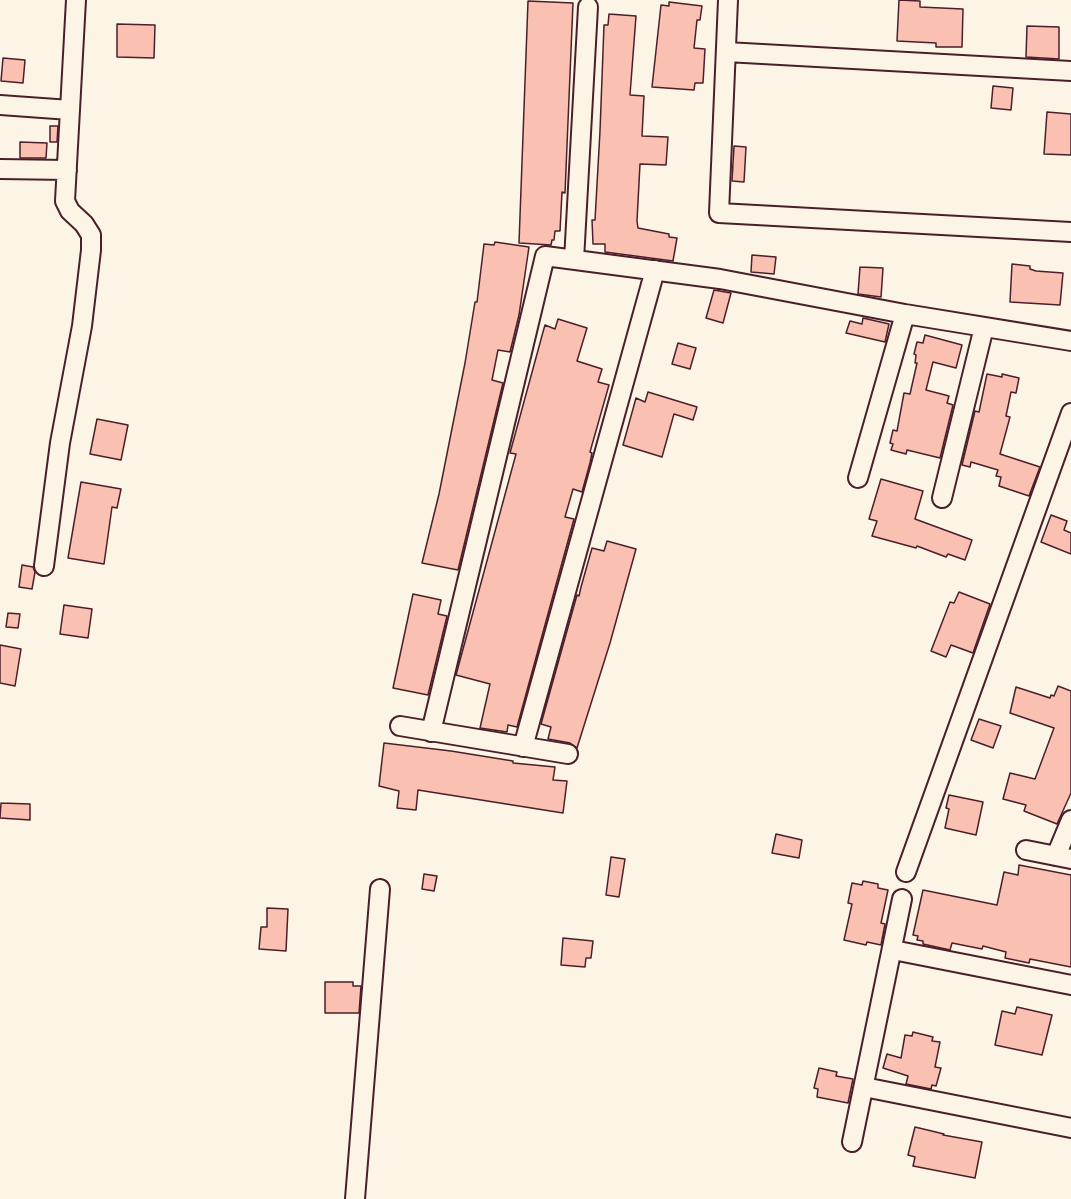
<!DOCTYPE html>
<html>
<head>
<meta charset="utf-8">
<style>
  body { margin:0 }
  canvas { display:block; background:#fcf5e5 }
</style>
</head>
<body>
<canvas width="1071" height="1199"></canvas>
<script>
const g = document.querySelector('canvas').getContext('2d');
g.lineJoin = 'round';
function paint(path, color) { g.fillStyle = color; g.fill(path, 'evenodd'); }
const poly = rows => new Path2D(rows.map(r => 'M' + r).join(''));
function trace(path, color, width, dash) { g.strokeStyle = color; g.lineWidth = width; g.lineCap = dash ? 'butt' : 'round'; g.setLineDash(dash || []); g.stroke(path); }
const building = poly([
  [899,0,920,1,920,7,963,9,962,47,936,47,936,43,897,41,899,0],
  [528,1,573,3,565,193,562,192,560,231,555,231,554,240,552,240,551,245,519,243,528,1],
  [669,2,702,6,700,20,697,20,694,48,705,49,703,83,695,83,694,90,652,87,661,5,669,6,669,2],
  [609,14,636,16,630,95,644,96,642,136,668,137,666,165,640,164,637,221,638,228,669,234,669,237,677,238,673,261,605,252,605,244,593,244,592,220,595,220,600,131,604,25,608,25,609,14],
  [117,24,155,25,154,58,117,57,117,24],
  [1027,26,1059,27,1059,59,1026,57,1027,26],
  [3,58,25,60,23,83,1,81,3,58],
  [993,86,1013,88,1011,110,991,108,993,86],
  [1047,112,1071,114,1071,155,1044,154,1047,112],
  [50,126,58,126,57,142,50,142,50,126],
  [20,142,47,143,46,158,20,158,20,142],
  [734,146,746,147,744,182,732,181,734,146],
  [495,242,529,247,519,315,510,352,498,350,492,380,503,383,458,570,422,563,439,494,465,363,475,302,477,302,484,244,494,245,495,242],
  [752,255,776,257,774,274,751,272,752,255],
  [1012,264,1030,266,1030,269,1036,271,1063,273,1060,305,1010,302,1012,264],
  [860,267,883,268,881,297,858,294,860,267],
  [714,290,731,293,723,323,706,318,714,290],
  [863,318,889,324,885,342,846,333,850,321,862,324,863,318],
  [558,319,587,328,577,361,602,369,598,382,609,385,590,452,592,453,590,463,582,492,573,489,565,517,574,519,517,727,508,725,507,732,480,728,490,684,456,675,516,454,510,453,543,332,545,325,555,329,558,319],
  [925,335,962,345,956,368,933,362,926,390,949,396,947,403,953,405,940,458,907,450,906,454,891,450,893,444,890,443,893,430,897,431,904,393,910,394,917,363,915,363,916,355,914,354,917,342,923,343,925,335],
  [678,343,696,348,690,369,672,364,678,343],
  [987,374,1002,377,1002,374,1019,378,1016,393,1011,392,1006,416,1010,417,1000,454,1040,467,1029,496,999,486,1001,477,996,476,998,470,971,462,970,467,962,465,975,411,979,412,987,374],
  [648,392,697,407,693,420,674,414,662,457,623,445,636,398,645,402,648,392],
  [97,419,128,425,121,460,90,454,97,419],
  [881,479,923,491,915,519,972,540,965,560,948,554,946,557,917,546,916,548,872,536,877,521,869,519,881,479],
  [81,482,121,489,117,508,112,507,104,564,68,558,81,482],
  [1051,515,1067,521,1064,530,1071,533,1071,554,1041,542,1051,515],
  [607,541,636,549,610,643,577,748,570,743,548,739,551,727,541,724,577,595,579,596,581,587,592,548,604,551,607,541],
  [22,565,33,567,35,572,32,589,19,587,22,565],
  [959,592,990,604,973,653,951,645,946,657,931,651,950,602,954,603,959,592],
  [413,594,441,600,438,614,447,616,428,695,393,688,413,594],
  [64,605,92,609,88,638,60,634,64,605],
  [8,613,20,614,18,628,6,627,8,613],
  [0,645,21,649,15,686,0,683,0,645],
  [1058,686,1071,691,1071,793,1057,824,1024,811,1026,805,1003,799,1010,773,1035,779,1054,728,1010,713,1016,687,1050,698,1051,695,1054,696,1058,686],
  [979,719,1001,726,993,748,971,740,979,719],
  [384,743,451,751,513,761,513,763,555,767,553,780,567,781,563,813,418,790,416,810,397,808,399,791,379,786,384,743],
  [949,795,983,802,976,835,945,828,949,809,946,808,949,795],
  [1,803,30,804,30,820,0,818,1,803],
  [776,834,802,840,799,858,772,853,776,834],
  [611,857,625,859,619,897,606,895,611,857],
  [1019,865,1071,875,1071,967,1030,959,1029,963,1005,958,1006,952,983,946,982,949,952,943,950,950,923,944,923,941,917,940,918,936,913,935,923,890,997,905,1004,872,1018,875,1019,865],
  [424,874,437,876,434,891,422,889,424,874],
  [863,881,878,884,878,888,888,890,881,923,885,924,881,945,867,942,866,945,844,940,852,904,848,903,852,883,862,885,863,881],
  [267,908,288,909,286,951,259,949,261,927,267,927,267,908],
  [563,938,593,941,591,958,586,958,585,967,561,965,563,938],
  [325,982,353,982,353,986,361,986,359,1013,325,1013,325,982],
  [1017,1007,1052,1015,1042,1055,995,1045,1002,1011,1015,1014,1017,1007],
  [913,1032,933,1037,932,1041,940,1042,935,1067,941,1068,936,1086,932,1085,931,1089,906,1084,908,1076,883,1068,887,1054,901,1058,905,1035,912,1036,913,1032],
  [819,1068,837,1072,836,1076,853,1079,848,1103,817,1097,818,1089,814,1088,819,1068],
  [915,1127,944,1134,943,1135,982,1142,975,1178,913,1166,915,1157,908,1155,915,1127]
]);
const minor = poly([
  [728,0,719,213,1071,232],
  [726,52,1071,71],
  [0,105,70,110],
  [0,169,67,170],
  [574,260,588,7],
  [858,478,905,314],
  [942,498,984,327],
  [44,566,60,443,82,326,91,250,91,235,84,224,70,211,65,201,76,0],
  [400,726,568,754],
  [431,732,545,256,720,279,905,314,1071,341],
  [523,747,655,270],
  [1026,850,1071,859],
  [1056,856,1071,820],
  [906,872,1071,413],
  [893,950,1071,985],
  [864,1087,1071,1128],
  [852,1142,902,899],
  [355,1199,380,889]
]);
paint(building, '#fac0b1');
trace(building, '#4a1f2b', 1.5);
trace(minor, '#4a1f2b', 22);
trace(minor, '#fcf5e5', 18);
</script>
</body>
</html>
